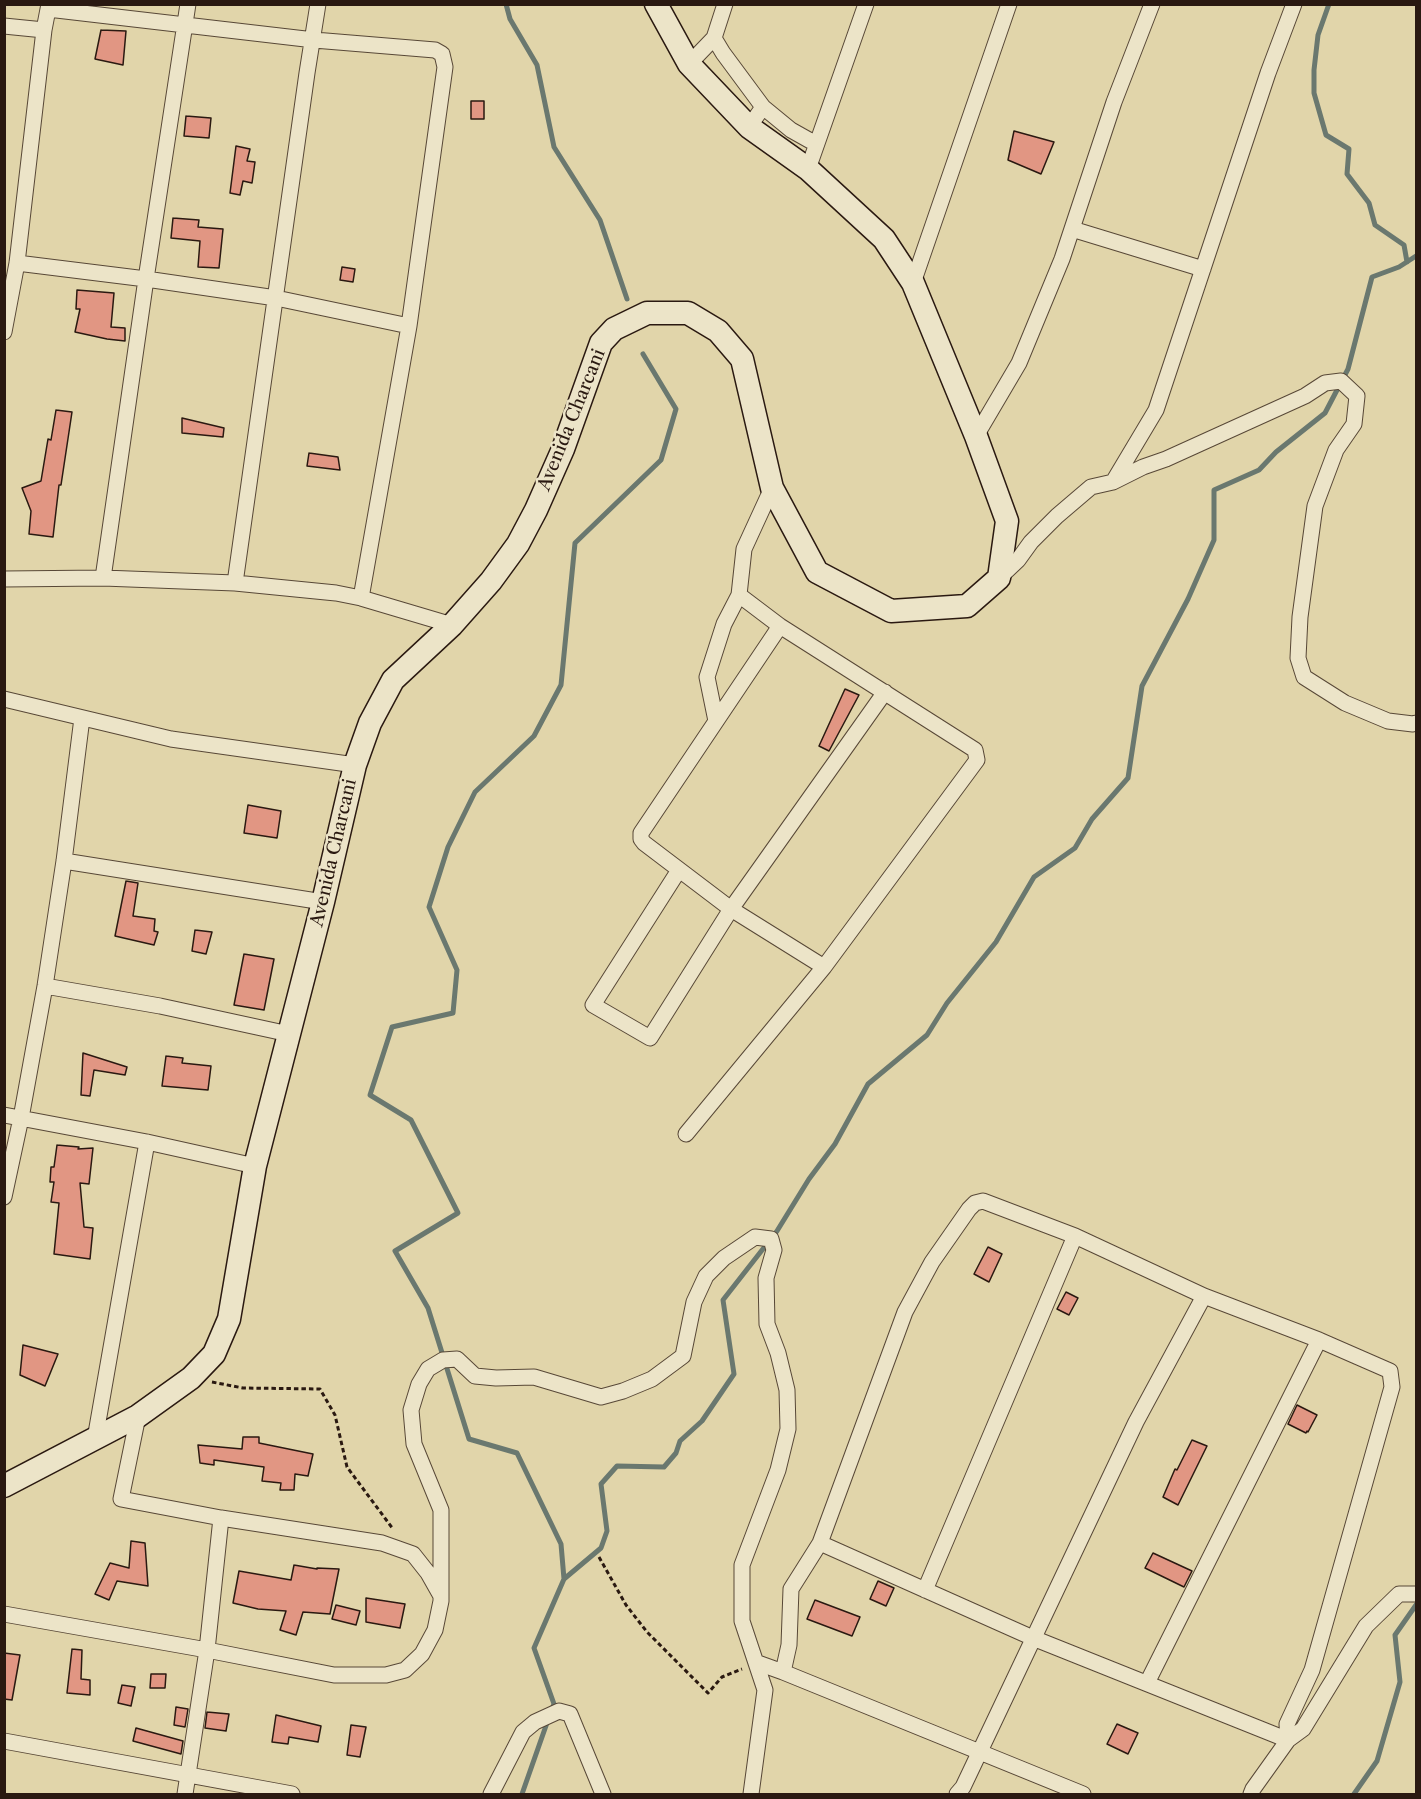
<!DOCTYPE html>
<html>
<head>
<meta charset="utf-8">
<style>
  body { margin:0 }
  #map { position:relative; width:1421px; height:1799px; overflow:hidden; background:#e1d5aa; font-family:"Libre Caslon Text",serif }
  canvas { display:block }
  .frame { position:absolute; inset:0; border:6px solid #2a1911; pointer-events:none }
</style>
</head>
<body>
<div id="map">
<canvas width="1421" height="1799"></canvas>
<div class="frame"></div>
</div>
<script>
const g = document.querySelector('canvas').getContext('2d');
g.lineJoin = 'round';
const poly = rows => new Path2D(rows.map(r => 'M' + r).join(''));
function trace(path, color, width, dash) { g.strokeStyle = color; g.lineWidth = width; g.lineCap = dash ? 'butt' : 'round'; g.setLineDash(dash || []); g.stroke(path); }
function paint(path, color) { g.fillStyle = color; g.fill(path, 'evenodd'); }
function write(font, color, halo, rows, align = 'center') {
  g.font = font + ' "Libre Caslon Text",serif'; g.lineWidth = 5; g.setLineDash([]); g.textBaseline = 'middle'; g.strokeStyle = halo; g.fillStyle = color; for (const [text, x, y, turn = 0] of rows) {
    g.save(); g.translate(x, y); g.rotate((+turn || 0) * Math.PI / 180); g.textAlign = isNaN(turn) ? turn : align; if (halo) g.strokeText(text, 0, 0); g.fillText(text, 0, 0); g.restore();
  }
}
const stream = poly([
  [506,4,510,19,537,65,554,147,600,220,627,299],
  [1329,4,1318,35,1314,70,1314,93,1326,135,1349,149,1347,174,1369,203,1375,225,1404,245,1407,262],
  [564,1579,601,1548,607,1531,601,1484,617,1466,664,1467,676,1453,680,1441,702,1421,734,1374,723,1300,777,1231,809,1179,835,1144,868,1084,927,1035,947,1003,996,942,1034,877,1075,848,1092,819,1128,778,1142,686,1188,599,1214,540,1214,490,1259,470,1276,452,1325,413,1348,369,1372,277,1399,267,1416,256],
  [551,1711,554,1704,534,1648,564,1579,561,1544,517,1453,469,1439,428,1308,395,1251,458,1213,411,1120,370,1095,392,1027,453,1013,457,970,429,907,448,847,475,792,534,736,561,685,575,543,661,460,676,409,643,354],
  [522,1794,548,1720],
  [1354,1794,1377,1761,1400,1682,1395,1635,1416,1605]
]);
const building = poly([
  [101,30,126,31,123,65,95,59,101,30],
  [471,101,484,101,484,119,471,119,471,101],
  [186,116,211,118,209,138,184,136,186,116],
  [1014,131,1054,142,1041,174,1008,160,1014,131],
  [236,146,250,149,247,161,255,162,252,183,243,181,240,195,230,193,236,146],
  [173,218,199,220,198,227,223,229,219,268,198,267,200,241,171,238,173,218],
  [342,267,355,269,353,282,340,280,342,267],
  [77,290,114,293,111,327,125,328,125,341,107,339,75,332,80,309,76,309,77,290],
  [56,410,72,412,61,485,59,485,53,537,29,534,31,511,22,488,41,481,48,439,51,440,56,410],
  [182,418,224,428,223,437,182,433,182,418],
  [309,453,338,457,340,470,307,466,309,453],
  [845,689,859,695,829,751,819,746,845,689],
  [248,805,281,811,277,838,244,833,248,805],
  [126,881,138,883,133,916,155,919,154,931,158,932,154,945,115,936,126,881],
  [195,930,212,932,206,954,192,951,195,930],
  [244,954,274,959,264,1010,234,1005,244,954],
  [83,1053,127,1067,125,1075,94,1070,90,1096,81,1095,83,1053],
  [166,1056,183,1058,182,1063,211,1066,208,1090,162,1086,166,1056],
  [57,1145,79,1147,78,1149,93,1148,89,1184,80,1183,84,1227,93,1228,90,1259,54,1254,59,1203,51,1202,54,1182,50,1182,51,1167,54,1167,57,1145],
  [988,1247,1002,1254,989,1282,974,1274,988,1247],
  [1066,1292,1078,1298,1069,1315,1057,1309,1066,1292],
  [23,1345,58,1354,45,1386,20,1375,23,1345],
  [1297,1405,1317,1415,1308,1432,1307,1431,1306,1433,1288,1424,1297,1405],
  [243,1437,259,1437,259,1443,313,1454,308,1476,295,1474,294,1490,280,1490,281,1483,262,1481,264,1467,214,1460,214,1465,200,1463,198,1445,242,1449,243,1437],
  [1192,1440,1207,1446,1178,1505,1163,1497,1175,1469,1177,1470,1192,1440],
  [131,1541,145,1543,148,1586,117,1581,109,1600,95,1594,110,1563,129,1568,131,1541],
  [1153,1553,1192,1571,1184,1587,1145,1568,1153,1553],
  [294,1565,317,1569,317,1568,339,1569,330,1614,303,1612,296,1635,280,1630,286,1611,258,1609,233,1603,239,1571,291,1580,294,1565],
  [878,1581,894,1588,886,1606,870,1599,878,1581],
  [366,1598,405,1604,400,1628,366,1622,366,1598],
  [815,1600,860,1617,852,1636,807,1619,815,1600],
  [336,1605,360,1611,356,1625,332,1619,336,1605],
  [72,1649,82,1650,81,1679,90,1680,90,1695,67,1693,72,1649],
  [4,1653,20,1655,12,1700,4,1699,4,1653],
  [151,1674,166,1674,165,1688,150,1688,151,1674],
  [122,1685,135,1687,131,1706,118,1703,122,1685],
  [176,1707,188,1709,185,1727,174,1725,176,1707],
  [207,1712,229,1714,226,1731,205,1728,207,1712],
  [276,1715,321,1726,318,1742,289,1737,288,1744,272,1742,276,1715],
  [1117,1724,1138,1733,1128,1754,1107,1744,1117,1724],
  [351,1725,366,1727,360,1757,347,1755,351,1725],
  [136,1728,183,1741,181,1754,133,1741,136,1728]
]);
const path = poly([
  [212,1382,243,1388,320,1389,335,1415,347,1467,393,1529],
  [599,1557,626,1605,647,1632,708,1693,722,1677,742,1669]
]);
const minor = poly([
  [48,9,314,40,435,50,442,54,445,67,409,326,361,598],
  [4,26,44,30],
  [714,38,723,53,763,107,749,127],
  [689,64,714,38,725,4],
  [763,107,791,130,816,144],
  [808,169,866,4],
  [1072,229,1203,269],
  [17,263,146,279,276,298,409,326],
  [913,283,1009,4],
  [4,332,17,263,44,30,49,4],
  [976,436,1019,363,1062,259,1114,102,1152,4],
  [1113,482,1156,410,1268,73,1294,4],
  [103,578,146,279,188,4],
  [999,578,1018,560,1031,542,1057,516,1091,487,1113,482,1143,467,1166,459,1305,396,1325,383,1341,381,1357,396,1354,424,1336,450,1315,506,1300,617,1298,658,1304,677,1345,703,1388,721,1413,724,1416,723],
  [4,579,103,578,235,583,336,593,361,598,452,625],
  [235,583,307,73,318,4],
  [780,626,641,833,641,839,644,843,731,909,824,967],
  [4,699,171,739,355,765],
  [716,721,707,677,724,624,739,595],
  [64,861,323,902],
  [679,870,593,1005,650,1038,731,909,885,692],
  [45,986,160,1006,289,1034],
  [4,1115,147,1142,255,1166],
  [686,1134,824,967,977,760,975,750,780,626,739,595,744,549,772,488],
  [4,1197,21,1118,45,986,64,861,82,718],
  [138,1416,121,1499,221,1518,382,1543,413,1554,428,1573,441,1596],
  [95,1439,147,1142],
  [820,1543,1033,1638,1288,1740,1303,1729,1366,1626,1399,1594,1416,1594],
  [925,1590,1075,1236],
  [4,1614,207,1650,334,1675,386,1675,405,1670,422,1654,435,1630,441,1601,441,1510,414,1444,411,1410,419,1384,428,1369,443,1360,457,1359,475,1376,496,1378,534,1377,601,1397,623,1391,652,1379,683,1356,694,1302,706,1276,724,1258,755,1237,771,1239,774,1250,766,1278,767,1324,778,1353,787,1390,788,1429,778,1470,742,1565,742,1621,765,1690,751,1794],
  [758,1663,783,1672,1083,1794],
  [783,1672,789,1645,791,1589,820,1543,905,1312,932,1262,969,1209,975,1203,983,1201,1075,1236,1204,1296,1319,1340,1390,1371,1392,1387,1312,1670,1287,1724,1288,1740,1253,1789,1251,1794],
  [1147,1683,1319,1340],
  [4,1741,292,1794],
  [185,1794,207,1650,221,1518],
  [491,1794,523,1732,535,1722,559,1711,570,1714,603,1794],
  [957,1794,963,1787,1136,1422,1204,1296]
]);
const secondary = poly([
  [4,1486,138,1416,191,1378,214,1354,229,1319,255,1166,323,902,355,765,370,723,393,680,452,625,491,581,518,544,536,510,563,449,601,343,614,329,647,313,688,313,718,331,742,359,772,488,817,572,891,611,967,606,999,578,1007,521,976,436,913,283,884,239,808,169,749,127,689,64,656,4]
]);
const streetNames = [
  ["Avenida Charcani",572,420,-68],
  ["Avenida Charcani",334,853,-77]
];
trace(stream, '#6a786f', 5);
paint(building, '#e19683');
trace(building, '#2a1911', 1.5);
trace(minor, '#584837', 17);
trace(secondary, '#2a1911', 25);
trace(path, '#2a1911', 3, [4.5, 3]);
trace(minor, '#ece4c8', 15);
trace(secondary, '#ece4c8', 22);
write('18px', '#2a1911', '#ece4c8', streetNames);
</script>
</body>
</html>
